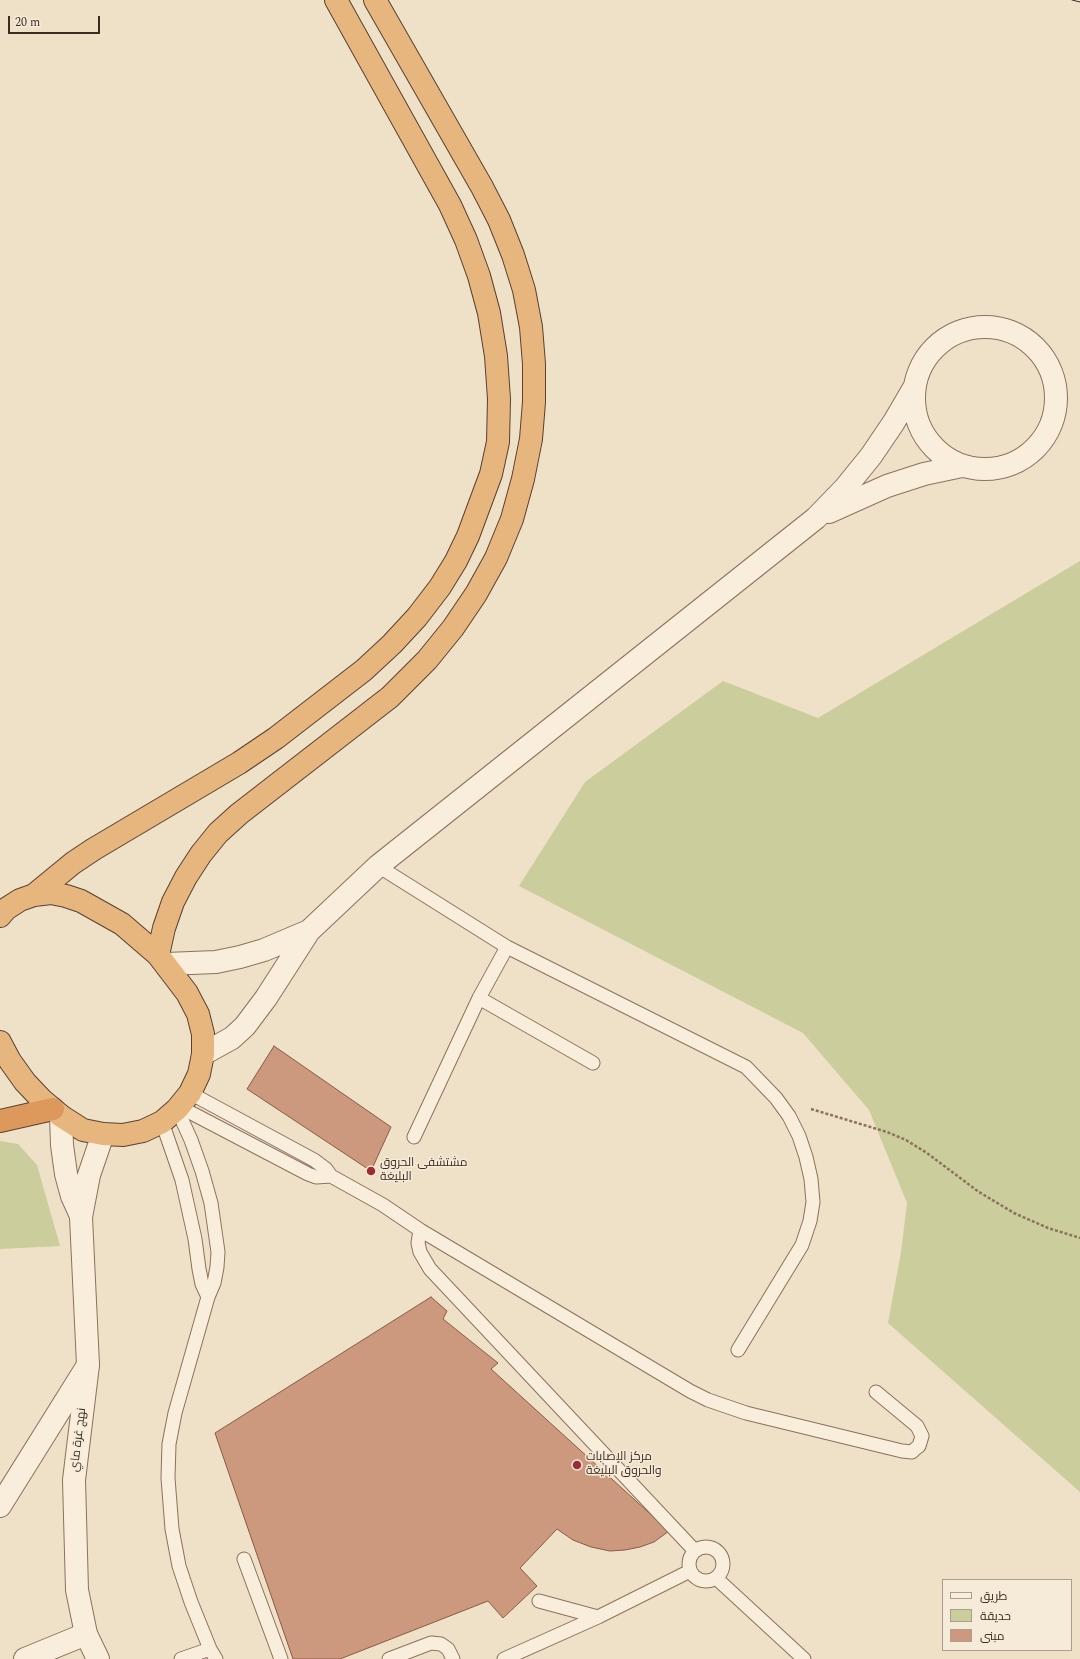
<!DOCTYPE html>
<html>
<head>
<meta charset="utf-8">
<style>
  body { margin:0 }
  #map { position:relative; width:1080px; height:1659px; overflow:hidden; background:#efe0c8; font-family:Spectral,Cairo,serif }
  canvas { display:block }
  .legend { position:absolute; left:942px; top:1579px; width:130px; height:72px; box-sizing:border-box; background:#f6ebd8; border:1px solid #ac9e8e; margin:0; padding:5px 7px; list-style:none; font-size:12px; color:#3c2b20 }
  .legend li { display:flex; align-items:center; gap:8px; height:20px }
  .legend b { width:20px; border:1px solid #ac9e8e }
  .scale { position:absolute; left:8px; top:16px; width:92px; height:18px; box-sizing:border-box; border:2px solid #3c2b20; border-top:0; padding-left:5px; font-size:12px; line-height:14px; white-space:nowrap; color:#3c2b20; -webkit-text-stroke:3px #f6ebd8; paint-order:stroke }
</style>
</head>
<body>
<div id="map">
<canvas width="1080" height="1659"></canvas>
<ul class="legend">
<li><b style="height:5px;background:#f9eedc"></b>طريق</li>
<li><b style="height:11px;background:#cccd9c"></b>حديقة</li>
<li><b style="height:11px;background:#cd997e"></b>مبنى</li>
</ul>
<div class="scale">20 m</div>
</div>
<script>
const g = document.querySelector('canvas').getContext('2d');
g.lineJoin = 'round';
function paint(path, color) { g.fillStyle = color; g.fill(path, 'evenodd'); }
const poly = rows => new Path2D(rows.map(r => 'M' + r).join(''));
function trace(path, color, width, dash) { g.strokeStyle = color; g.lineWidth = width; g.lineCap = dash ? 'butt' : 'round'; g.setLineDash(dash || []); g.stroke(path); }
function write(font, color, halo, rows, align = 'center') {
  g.font = font + ' Spectral,Cairo,serif'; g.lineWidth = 3; g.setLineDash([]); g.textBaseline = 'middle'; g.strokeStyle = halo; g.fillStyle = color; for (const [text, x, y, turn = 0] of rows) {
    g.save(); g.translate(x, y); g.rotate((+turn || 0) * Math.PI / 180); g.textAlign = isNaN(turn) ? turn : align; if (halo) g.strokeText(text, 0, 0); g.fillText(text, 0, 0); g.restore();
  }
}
const green = poly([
  [1080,561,1080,1492,888,1323,901,1252,907,1203,869,1110,803,1033,519,886,585,782,723,681,818,718],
  [0,1141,18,1144,37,1165,60,1246,0,1249]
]);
const building = poly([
  [274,1046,391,1127,371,1171,247,1089,274,1046],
  [431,1297,447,1311,443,1319,498,1363,491,1369,669,1531,654,1542,640,1547,625,1550,610,1551,591,1547,573,1540,557,1529,520,1568,537,1586,503,1618,488,1601,340,1659,293,1659,215,1433,431,1297]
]);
const path = poly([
  [811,1109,887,1132,906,1140,927,1153,979,1192,1014,1213,1048,1228,1080,1238]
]);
const service = poly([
  [378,866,507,947,746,1067,776,1098,789,1116,799,1136,806,1157,811,1179,813,1202,810,1221,802,1245,738,1350],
  [479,998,593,1063],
  [190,1093,314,1160,326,1169,331,1176,383,1205,420,1230,690,1391,708,1400,746,1413,902,1451,912,1452,915,1449,919,1446,922,1436,917,1426,876,1392],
  [180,1107,308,1174,316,1177,331,1176],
  [177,1109,191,1140,202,1171,211,1203,218,1252,217,1267,214,1283,208,1297,175,1413,169,1444,168,1478,172,1529,179,1566,191,1602,210,1649,216,1659],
  [162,1122,182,1180,195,1239,199,1269,202,1284,208,1297],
  [414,1137,479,998,507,947],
  [420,1230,418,1243,420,1252,430,1269,695,1551],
  '689 1564a17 17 0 1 1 34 0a17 17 0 1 1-34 0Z',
  [244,1559,281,1659],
  [716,1578,804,1659],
  [539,1601,598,1617],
  [181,1659,210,1649],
  [389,1659,431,1643,441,1644,448,1649,453,1659],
  [504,1659,598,1617,690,1571]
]);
const minor = poly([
  '914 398a71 71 0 1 1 142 0a71 71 0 1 1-142 0Z',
  [829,512,887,486,924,474,962,466],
  [166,964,216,962,240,957,264,950,309,931],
  [203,1054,232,1038,245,1026,266,998,309,931,378,866,816,518,845,488,871,456,894,422,915,386],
  [0,1506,88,1365],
  [25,1659,86,1634]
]);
const tertiary = poly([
  [61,1116,62,1145,66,1174,72,1196,81,1216],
  [98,1659,86,1634,77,1590,74,1480,88,1365,81,1217,89,1175,103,1134]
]);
const trunk = poly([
  [34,895,73,863,94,849,239,763,276,738,364,670,392,644,417,617,440,587,456,561,468,536,491,474,498,442,499,399,496,356,489,313,479,276,466,240,450,205,336,0],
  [0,916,6,909,20,900,34,895,51,893,66,896,81,901,122,924,158,955,187,993,198,1014,203,1034,203,1054,199,1074,190,1093,177,1109,162,1122,143,1131,123,1135,103,1134,83,1130,61,1116,42,1100,25,1082,10,1061,0,1042],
  [158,955,164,928,173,902,186,877,201,854,218,833,239,814,390,697,427,660,453,628,476,594,496,558,512,519,523,479,531,439,534,402,534,364,531,327,524,290,513,255,499,220,482,187,375,0]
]);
const motorway = poly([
  [0,1121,53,1109]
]);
const tram = poly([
  [1072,0,1080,2]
]);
const markers = [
  [371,1171,5,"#9a2d36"],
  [577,1465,5,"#9a2d36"]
];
const poiNames = [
  ["مشتشفى الحروق",380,1164],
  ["البليغة",380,1178],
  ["مركز الإصابات",586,1458],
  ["والحروق البليغة",586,1472]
];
const streetNames = [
  ["نهج غرة ماي",79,1440,-83]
];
paint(green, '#cccd9c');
paint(building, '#cd997e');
trace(building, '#8a5943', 1);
trace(service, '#8b725d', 15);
trace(minor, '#8b725d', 24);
trace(tertiary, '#8b725d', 24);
trace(trunk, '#594031', 24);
trace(motorway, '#594031', 24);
trace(path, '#8b725d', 2.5, [3, 2]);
trace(service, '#f9eedc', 13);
trace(minor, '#f9eedc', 22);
trace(tertiary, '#f9eedc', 22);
trace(trunk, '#e6b67e', 22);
trace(motorway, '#dc995b', 22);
trace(tram, '#3c2b20', 1);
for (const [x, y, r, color] of markers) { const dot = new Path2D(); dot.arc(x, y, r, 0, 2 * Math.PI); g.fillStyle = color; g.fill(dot); trace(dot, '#f6ebd8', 1.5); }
write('12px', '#3c2b20', '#f6ebd8', poiNames, 'left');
write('12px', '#3c2b20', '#f6ebd8', streetNames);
</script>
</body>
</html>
